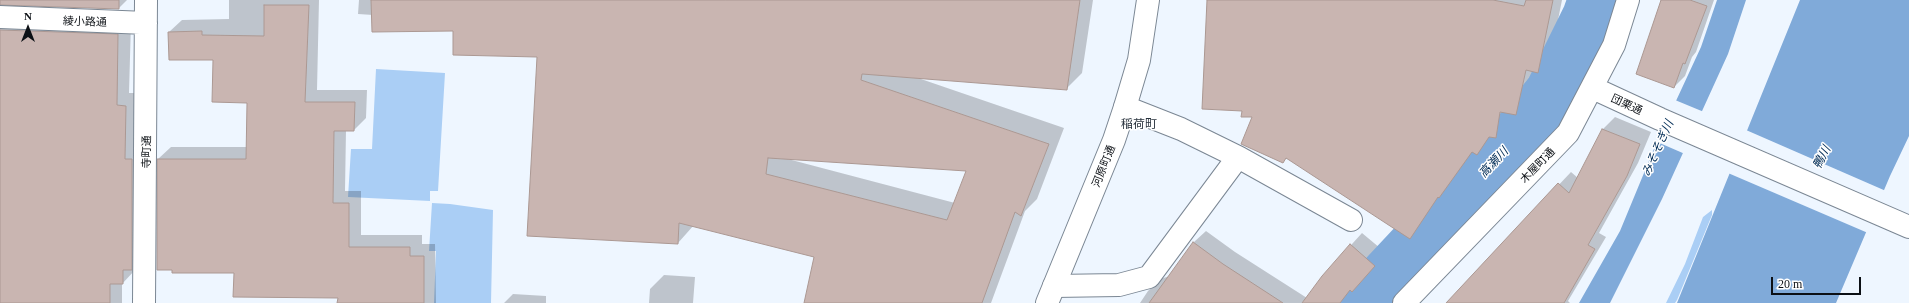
<!DOCTYPE html>
<html>
<head>
<meta charset="utf-8">
<style>
  body { margin:0 }
  #map { position:relative; width:1909px; height:303px; overflow:hidden; background:#eef6ff; font-family:Georgia,serif }
  canvas { display:block }
  .north { position:absolute; left:8px; top:8px; width:40px; height:40px; -webkit-text-stroke:3px #fff; paint-order:stroke; rotate:0deg; font-size:11px; font-weight:700; line-height:16px; text-align:center; color:#0c1015 }
  .north::after { content:''; display:block; margin:auto; width:14px; height:18px; background:#0c1015; clip-path:polygon(50% 0,100% 100%,50% 72%,0 100%) }
  .scale { position:absolute; left:1771px; top:277px; width:90px; height:18px; box-sizing:border-box; border:2px solid #0c1015; border-top:0; padding-left:5px; font-size:12px; line-height:14px; white-space:nowrap; color:#0c1015; -webkit-text-stroke:3px #fff; paint-order:stroke }
</style>
</head>
<body>
<div id="map">
<canvas width="1909" height="303"></canvas>
<div class="north">N</div>
<div class="scale">20 m</div>
</div>
<script>
const g = document.querySelector('canvas').getContext('2d');
g.lineJoin = 'round';
function paint(path, color) { g.fillStyle = color; g.fill(path, 'evenodd'); }
const poly = rows => new Path2D(rows.map(r => 'M' + r).join(''));
function trace(path, color, width, dash) { g.strokeStyle = color; g.lineWidth = width; g.lineCap = dash ? 'butt' : 'round'; g.setLineDash(dash || []); g.stroke(path); }
function write(font, color, halo, rows, align = 'center') {
  g.font = font + ' Georgia,"Noto Sans JP",serif'; g.lineWidth = 3; g.setLineDash([]); g.textBaseline = 'middle'; g.strokeStyle = halo; g.fillStyle = color; for (const [text, x, y, turn = 0] of rows) {
    g.save(); g.translate(x, y); g.rotate((+turn || 0) * Math.PI / 180); g.textAlign = isNaN(turn) ? turn : align; if (halo) g.strokeText(text, 0, 0); g.fillText(text, 0, 0); g.restore();
  }
}
const green = poly([
  [376,69,445,73,438,191,430,191,430,201,348,197,351,149,372,149],
  [432,203,450,204,493,210,491,303,434,303,436,251,429,251],
  [1712,210,1712,215,1677,300,1675,303,1666,303,1685,264,1703,217]
]);
const water = poly([
  [1717,0,1746,0,1728,54,1662,199,1610,303,1579,303,1620,231,1656,144,1701,47],
  [1800,0,1909,0,1909,136,1890,176,1836,303,1677,303]
]);
const pier = poly([
  [1675,100,1704,112,1685,154,1655,141],
  [1746,130,1886,191,1868,233,1728,173]
]);
const shadow = poly([
  [0,0,127,0,119,8,0,3],
  [229,0,319,0,317,90,367,90,366,118,354,130,346,130,345,191,361,191,361,235,422,235,422,244,435,244,436,303,339,303,339,297,235,272,158,159,171,147,247,147,248,102,214,59,169,32,182,20,229,19],
  [359,0,1093,0,1082,73,1066,89,918,78,1064,128,1037,199,1025,211,991,303,805,303,815,256,694,225,678,243,538,56,454,30,373,15,358,14],
  [784,158,967,170,955,203],
  [1207,0,1562,0,1550,60,1538,72,1534,71,1528,102,1516,114,1510,113,1508,125,1496,137,1492,137,1476,154,1474,152,1451,185,1444,193,1422,225,1410,237,1287,158,1282,162,1253,116,1243,110],
  [1663,0,1714,0,1696,52,1692,57,1685,76,1674,87],
  [0,5,1,10,131,22,129,93,138,93,135,270,122,284,122,303,0,303],
  [1615,117,1651,132,1638,163,1599,233,1606,237,1568,301,1570,303,1447,303,1571,172,1578,178,1603,129],
  [1206,231,1235,252,1307,298,1323,276,1362,233,1386,253,1352,290,1342,303,1140,303,1148,291,1160,279,1170,276,1194,242],
  [664,275,695,277,693,303,649,303,650,289],
  [513,294,546,296,546,303,504,303]
]);
const river = poly([
  [1361,303,1512,142,1552,92,1589,17,1595,0]
]);
const building = poly([
  [0,0,119,0,119,9,0,5,0,0],
  [371,0,1080,0,1067,90,862,74,861,80,1049,144,1021,216,1015,212,982,303,804,303,814,257,679,223,678,244,527,236,537,57,453,55,453,31,372,32,371,0],
  [768,158,966,171,947,220,766,174,768,158],
  [1207,0,1493,0,1524,6,1526,0,1553,0,1538,73,1526,70,1516,115,1500,112,1496,138,1489,137,1477,155,1472,152,1439,198,1438,197,1410,239,1286,158,1283,163,1241,144,1252,117,1241,117,1242,111,1202,109,1207,0],
  [1661,0,1690,0,1707,6,1685,64,1683,63,1674,88,1636,74,1661,0],
  [264,5,309,5,305,102,355,102,354,131,334,131,333,203,349,203,349,247,410,247,410,256,424,256,424,303,337,303,338,298,233,297,234,273,172,273,172,270,157,270,157,159,246,159,247,103,212,102,213,60,169,60,168,32,202,31,202,35,264,36,264,5],
  [0,30,118,34,117,105,126,106,125,159,132,159,132,270,123,270,123,284,110,284,110,303,0,303,0,30],
  [1602,129,1640,144,1627,176,1588,245,1595,249,1564,303,1446,303,1558,183,1569,193,1602,129],
  [1193,242,1223,264,1283,303,1149,303,1193,242],
  [1350,244,1375,266,1352,292,1350,290,1340,303,1302,303,1322,276,1350,244]
]);
const minor = poly([
  [0,17,146,23],
  [1593,88,1660,119,1909,227],
  [1125,107,1181,129,1238,157],
  [1054,286,1119,285,1149,277,1238,157,1351,220],
  [144,303,146,0],
  [1404,303,1568,133,1614,45,1628,0]
]);
const major = poly([
  [1047,303,1114,140,1125,107,1139,60,1148,0]
]);
const streetNames = [
  ["綾小路通",85,21,2],
  ["団栗通",1627,104,25],
  ["寺町通",146,152,-89],
  ["木屋町通",1537,165,-46],
  ["河原町通",1103,166,-68]
];
const neighbourhoodNames = [
  ["稲荷町",1139,123]
];
const waterNames = [
  ["みそそぎ川",1657,148,-66],
  ["鴨川",1821,157,-62],
  ["高瀬川",1493,162,-47]
];
paint(green, '#aacef5');
paint(water, '#80aad9');
paint(pier, '#eef6ff');
paint(shadow, '#0003');
trace(river, '#80aad9', 54);
paint(building, '#c9b5b1');
trace(building, '#ab9893', 1);
trace(minor, '#7b8794', 24);
trace(major, '#7b8794', 24);
trace(minor, '#fff', 22);
trace(major, '#fff', 22);
write('11px', '#0c1015', '#fff', streetNames);
write('12px', '#28323d', '#fff', neighbourhoodNames);
write('italic 12px', '#002c56', '#fff', waterNames);
</script>
</body>
</html>
